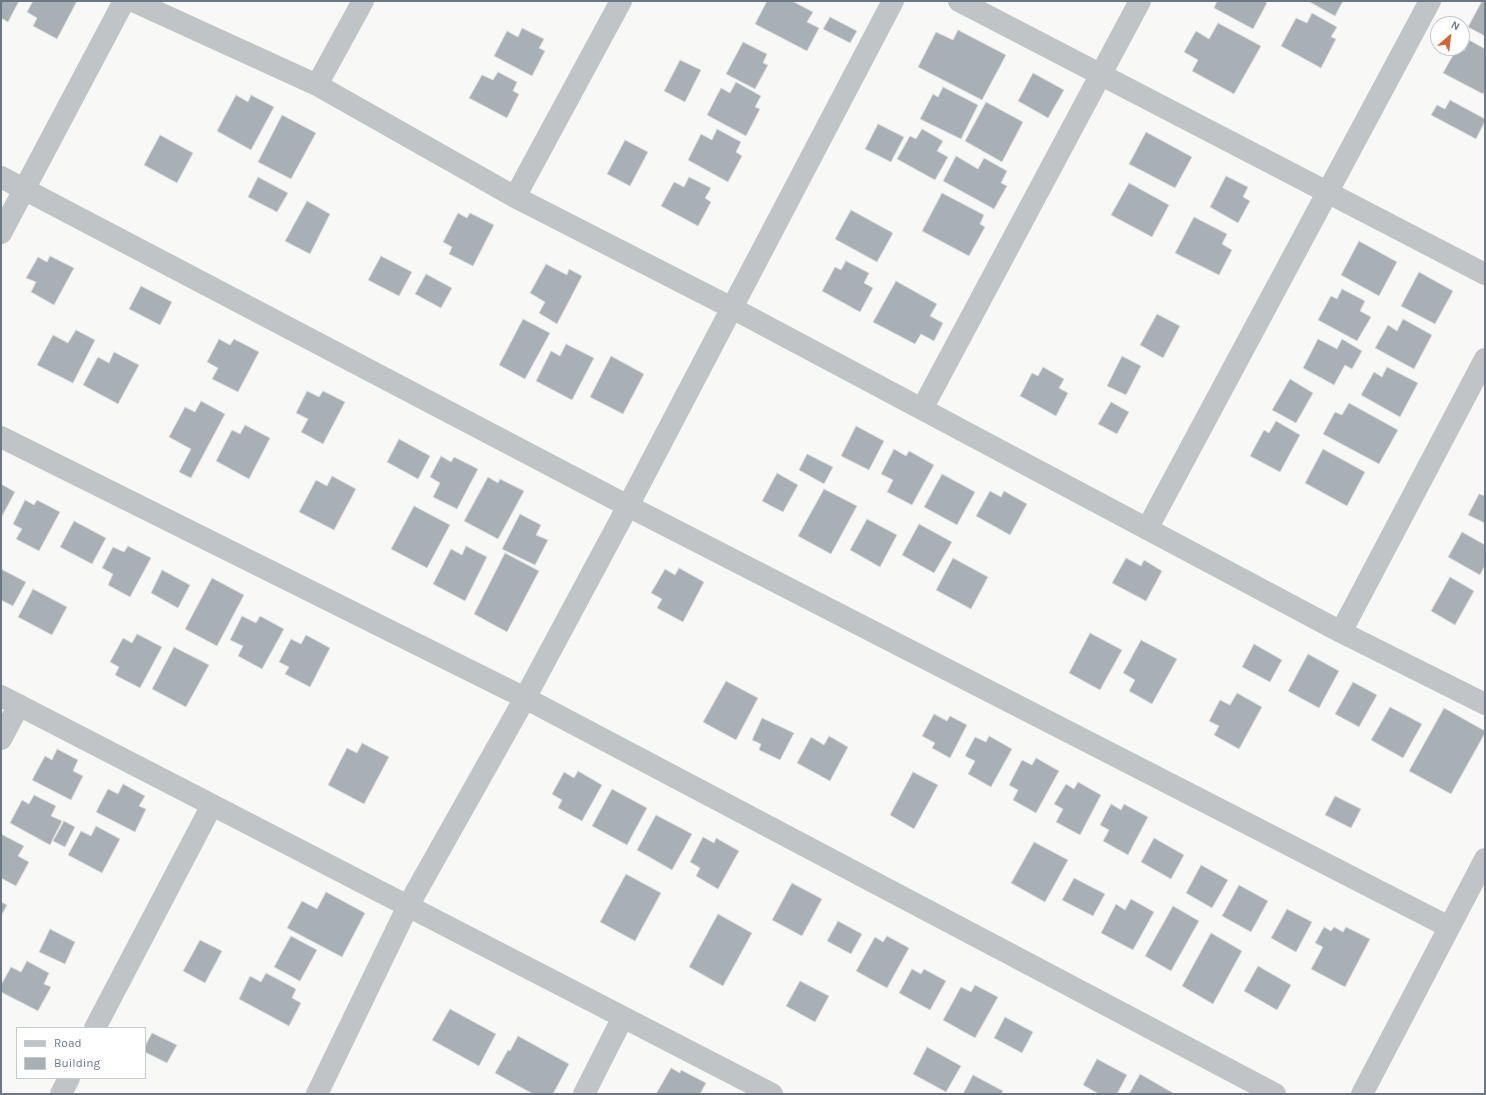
<!DOCTYPE html>
<html>
<head>
<meta charset="utf-8">
<style>
  body { margin:0 }
  #map { position:relative; width:1486px; height:1095px; overflow:hidden; background:#f8f9f6; font-family:Karla,sans-serif }
  canvas { display:block }
  .frame { position:absolute; inset:0; border:2px solid #6a7885; pointer-events:none }
  .legend { position:absolute; left:16px; top:1027px; width:130px; height:52px; box-sizing:border-box; background:#fff; border:1px solid #c3c9ce; margin:0; padding:5px 7px; list-style:none; font-size:12px; color:#6a7885 }
  .legend li { display:flex; align-items:center; gap:8px; height:20px }
  .legend b { width:20px; border:1px solid #c3c9ce }
  .north { position:absolute; left:1430px; top:16px; width:40px; height:40px; box-sizing:border-box; background:#fff; border:1px solid #c3c9ce; border-radius:50%; rotate:28deg; font-size:11px; font-weight:700; line-height:16px; text-align:center; color:#6a7885 }
  .north::after { content:''; display:block; margin:auto; width:14px; height:18px; background:#d4653b; clip-path:polygon(50% 0,100% 100%,50% 72%,0 100%) }
</style>
</head>
<body>
<div id="map">
<canvas width="1486" height="1095"></canvas>
<div class="frame"></div>
<ul class="legend">
<li><b style="height:5px;background:#c0c4c7"></b>Road</li>
<li><b style="height:11px;background:#a8afb5"></b>Building</li>
</ul>
<div class="north">N</div>
</div>
<script>
const g = document.querySelector('canvas').getContext('2d');
g.lineJoin = 'round';
function paint(path, color) { g.fillStyle = color; g.fill(path, 'evenodd'); }
const poly = rows => new Path2D(rows.map(r => 'M' + r).join(''));
function trace(path, color, width, dash) { g.strokeStyle = color; g.lineWidth = width; g.lineCap = dash ? 'butt' : 'round'; g.setLineDash(dash || []); g.stroke(path); }
const building = poly([
  [1,1,19,1,8,22,1,18,1,1],
  [33,1,77,1,57,39,33,26,37,18,27,12,33,1],
  [767,1,792,1,813,12,807,22,819,28,807,51,755,24,767,1],
  [1217,1,1264,1,1267,3,1253,29,1214,8,1217,1],
  [1308,1,1343,1,1335,16,1308,1],
  [1482,1,1485,3,1485,36,1468,27,1482,1],
  [1312,13,1337,27,1331,37,1336,39,1321,68,1281,46,1296,18,1307,23,1312,13],
  [830,17,857,31,850,43,823,29,830,17],
  [1218,23,1261,46,1234,94,1192,71,1198,60,1184,52,1196,31,1209,39,1218,23],
  [522,28,544,39,539,48,545,51,532,76,494,56,507,31,518,37,522,28],
  [958,30,1006,55,982,100,918,67,936,32,953,40,958,30],
  [1469,40,1485,49,1485,90,1483,94,1443,73,1457,48,1464,51,1469,40],
  [743,42,767,54,763,63,768,65,755,89,726,74,743,42],
  [680,60,701,70,685,102,664,91,680,60],
  [498,72,517,82,513,91,519,94,507,118,469,98,482,75,493,80,498,72],
  [1033,73,1064,90,1048,118,1018,101,1033,73],
  [736,82,761,96,755,107,760,109,746,136,707,115,721,88,730,93,736,82],
  [943,87,978,105,961,139,920,119,933,94,938,97,943,87],
  [236,95,248,102,251,95,274,107,251,150,217,131,236,95],
  [1450,100,1485,119,1485,121,1476,139,1431,115,1437,105,1445,109,1450,100],
  [986,102,1023,122,1002,162,965,141,986,102],
  [282,115,316,133,291,179,258,162,282,115],
  [878,124,904,137,891,162,865,149,878,124],
  [717,129,741,142,736,152,742,156,728,182,688,160,701,134,712,140,717,129],
  [922,129,943,141,937,151,948,157,935,180,897,159,910,136,916,139,922,129],
  [1146,132,1192,157,1175,188,1129,164,1146,132],
  [160,135,193,153,177,183,144,165,160,135],
  [625,140,648,152,630,186,607,174,625,140],
  [956,156,978,169,984,158,1007,171,1001,183,1007,186,994,209,943,181,956,156],
  [1226,176,1248,187,1243,197,1250,201,1238,223,1210,207,1226,176],
  [258,177,288,193,277,212,248,197,258,177],
  [689,177,711,188,705,198,711,202,698,226,661,206,674,182,684,187,689,177],
  [1129,183,1169,205,1152,237,1111,215,1129,183],
  [942,193,984,215,980,224,985,227,969,256,922,231,942,193],
  [307,201,330,214,310,254,285,241,307,201],
  [851,210,893,233,877,262,835,239,851,210],
  [458,213,467,218,470,213,494,225,473,266,449,254,452,247,443,242,458,213],
  [1194,217,1227,234,1222,244,1232,250,1219,275,1175,253,1194,217],
  [1359,241,1397,262,1379,296,1341,275,1359,241],
  [50,256,74,268,54,305,31,292,36,282,26,278,38,257,47,262,50,256],
  [381,256,412,272,399,296,368,280,381,256],
  [846,261,869,273,864,283,873,288,860,312,822,291,835,267,841,270,846,261],
  [546,264,567,275,569,269,582,276,557,324,539,313,545,302,530,293,546,264],
  [1419,272,1453,291,1435,324,1401,306,1419,272],
  [426,274,452,288,441,308,415,294,426,274],
  [896,281,937,304,930,316,943,323,934,341,921,334,915,344,873,322,896,281],
  [141,286,172,302,160,325,129,309,141,286],
  [1342,289,1365,301,1360,311,1371,317,1357,341,1318,320,1331,296,1337,299,1342,289],
  [1157,314,1180,326,1163,358,1140,345,1157,314],
  [523,319,550,333,525,379,499,365,523,319],
  [1403,319,1432,335,1414,369,1375,348,1388,325,1397,331,1403,319],
  [76,330,95,340,73,383,37,365,53,335,68,343,76,330],
  [219,339,230,345,234,339,259,352,238,392,212,379,218,368,207,362,219,339],
  [1318,339,1337,349,1342,339,1362,351,1352,369,1345,365,1334,385,1303,368,1318,339],
  [566,344,594,358,572,400,536,381,551,351,560,356,566,344],
  [114,352,139,365,118,404,83,385,98,357,109,363,114,352],
  [611,356,644,374,623,414,590,397,611,356],
  [1122,356,1141,366,1126,395,1107,386,1122,356],
  [1043,367,1064,379,1059,388,1068,393,1056,416,1020,396,1032,373,1038,376,1043,367],
  [1387,367,1418,383,1400,417,1361,395,1374,372,1382,377,1387,367],
  [1290,379,1313,393,1296,423,1272,410,1290,379],
  [307,391,319,397,323,391,345,402,323,444,301,432,308,419,296,413,307,391],
  [201,401,225,414,191,478,179,472,191,449,169,437,185,407,195,412,201,401],
  [1111,402,1129,412,1117,434,1098,424,1111,402],
  [1349,403,1398,430,1379,464,1323,434,1335,412,1342,415,1349,403],
  [1276,421,1300,435,1280,472,1250,456,1264,430,1269,433,1276,421],
  [245,425,270,438,249,479,216,461,232,430,240,434,245,425],
  [856,426,884,441,869,470,841,456,856,426],
  [399,439,430,456,418,479,387,462,399,439],
  [894,449,906,456,909,451,934,465,912,505,887,492,893,480,881,474,894,449],
  [1323,449,1365,472,1347,506,1305,483,1323,449],
  [807,454,833,467,824,484,799,470,807,454],
  [441,456,451,462,454,457,478,469,457,509,433,497,440,483,430,477,441,456],
  [777,473,798,485,783,512,762,501,777,473],
  [942,474,975,492,957,525,924,507,942,474],
  [332,476,356,489,334,530,299,512,316,480,327,486,332,476],
  [488,477,498,483,500,479,524,491,498,539,464,521,488,477],
  [1,484,15,492,1,518,1,484],
  [824,489,857,506,831,554,798,536,824,489],
  [990,491,1001,497,1004,491,1027,504,1010,535,976,516,990,491],
  [1479,494,1485,496,1485,523,1468,515,1479,494],
  [25,500,34,505,37,500,60,512,39,551,16,539,22,529,13,524,25,500],
  [414,506,450,525,427,568,391,549,414,506],
  [520,514,541,525,536,535,548,540,535,565,502,549,520,514],
  [867,519,897,535,880,567,850,550,867,519],
  [74,521,106,538,92,564,60,547,74,521],
  [919,524,952,542,934,573,902,555,919,524],
  [1462,532,1485,545,1485,565,1480,575,1448,557,1462,532],
  [128,546,151,558,130,597,108,585,113,574,102,568,113,547,124,552,128,546],
  [466,546,487,557,465,601,433,584,451,549,462,555,466,546],
  [505,553,539,571,507,632,474,614,505,553],
  [953,558,988,577,971,609,936,590,953,558],
  [1126,558,1141,566,1144,560,1162,571,1146,601,1112,583,1126,558],
  [679,568,704,582,683,622,657,608,662,599,651,593,665,569,675,575,679,568],
  [1,569,26,582,13,606,1,600,1,569],
  [162,570,190,585,178,608,151,593,162,570],
  [1450,577,1474,591,1455,625,1431,611,1450,577],
  [212,578,244,595,217,646,185,629,212,578],
  [33,589,67,607,52,635,18,617,33,589],
  [242,616,256,623,260,616,284,629,262,669,238,656,243,646,230,640,242,616],
  [1090,633,1122,650,1100,690,1069,673,1090,633],
  [137,634,162,647,140,688,115,675,119,667,110,662,123,638,132,643,137,634],
  [306,635,330,648,310,687,285,674,289,667,279,662,291,639,301,644,306,635],
  [1141,640,1177,659,1152,704,1129,691,1135,680,1123,673,1141,640],
  [1254,644,1282,660,1270,682,1242,667,1254,644],
  [174,647,209,665,186,707,152,689,174,647],
  [1308,654,1339,671,1319,708,1288,691,1308,654],
  [726,681,758,698,736,740,703,722,726,681],
  [1353,682,1377,695,1359,727,1335,714,1353,682],
  [1237,693,1262,707,1239,749,1214,735,1219,726,1209,721,1220,700,1230,705,1237,693],
  [1390,707,1422,724,1403,758,1371,740,1390,707],
  [1444,708,1485,731,1485,733,1451,794,1409,771,1444,708],
  [934,714,947,721,950,716,967,725,950,758,932,748,935,743,922,736,934,714],
  [762,718,794,733,780,760,759,750,761,744,752,740,762,718],
  [829,736,848,747,830,781,797,763,811,737,824,745,829,736],
  [989,736,1012,749,991,787,968,774,975,761,965,756,975,737,986,742,989,736],
  [362,743,389,757,364,804,328,785,347,748,357,753,362,743],
  [57,749,78,760,73,771,83,776,71,800,32,780,45,756,52,760,57,749],
  [1036,758,1059,771,1036,813,1013,800,1018,790,1009,785,1022,760,1032,765,1036,758],
  [578,771,602,785,582,821,558,808,562,800,552,794,564,772,574,778,578,771],
  [913,772,938,785,914,829,890,815,913,772],
  [1078,782,1101,795,1080,835,1056,822,1063,809,1054,804,1066,784,1074,789,1078,782],
  [123,784,145,796,139,806,146,809,135,832,96,812,108,789,118,794,123,784],
  [612,789,647,808,627,845,592,826,612,789],
  [34,795,56,806,51,816,62,821,50,845,10,823,22,800,29,804,34,795],
  [1335,796,1361,809,1351,828,1325,815,1335,796],
  [1111,804,1121,810,1124,804,1148,817,1128,855,1103,841,1109,830,1100,825,1111,804],
  [656,815,692,834,672,870,637,850,656,815],
  [64,821,75,827,65,847,53,841,64,821],
  [96,826,120,839,102,873,68,855,81,831,91,836,96,826],
  [1,834,24,846,18,856,29,862,16,886,1,878,1,834],
  [703,837,714,843,716,838,739,851,718,889,696,876,700,868,690,862,703,837],
  [1154,838,1184,855,1171,879,1141,862,1154,838],
  [1034,842,1068,860,1045,902,1011,883,1034,842],
  [1201,865,1228,880,1212,908,1186,893,1201,865],
  [626,874,661,893,635,941,600,922,626,874],
  [1074,878,1105,894,1093,916,1062,900,1074,878],
  [792,883,822,899,802,936,772,920,792,883],
  [1239,885,1268,901,1251,932,1222,916,1239,885],
  [326,892,365,913,342,957,287,928,302,901,317,909,326,892],
  [1131,899,1154,912,1133,950,1101,933,1116,904,1125,910,1131,899],
  [1,902,7,905,1,916,1,902],
  [1173,906,1199,921,1171,971,1145,956,1173,906],
  [1287,909,1312,922,1296,952,1271,938,1287,909],
  [718,914,752,933,723,986,689,967,718,914],
  [838,921,862,934,851,954,827,941,838,921],
  [1324,927,1331,931,1334,927,1343,932,1346,927,1370,939,1345,987,1311,969,1323,947,1315,943,1324,927],
  [50,929,75,942,65,964,39,952,50,929],
  [1211,933,1242,951,1213,1004,1182,986,1211,933],
  [291,936,317,950,300,981,274,967,291,936],
  [887,936,909,948,887,988,856,971,875,937,883,942,887,936],
  [200,940,222,951,205,983,183,971,200,940],
  [27,961,49,973,44,984,51,987,38,1011,1,992,1,985,11,967,21,972,27,961],
  [1258,966,1291,985,1277,1010,1244,991,1258,966],
  [912,969,921,974,924,969,946,981,930,1010,899,993,912,969],
  [266,973,296,989,292,998,301,1003,289,1026,239,999,250,976,261,982,266,973],
  [800,981,829,996,815,1022,786,1006,800,981],
  [975,985,998,997,975,1038,943,1020,961,987,971,992,975,985],
  [450,1009,496,1034,479,1066,432,1040,450,1009],
  [1005,1017,1033,1032,1022,1053,994,1038,1005,1017],
  [152,1033,177,1045,167,1063,145,1052,145,1046,152,1033],
  [518,1036,569,1064,553,1094,533,1094,495,1073,508,1050,510,1051,518,1036],
  [927,1047,961,1066,946,1092,913,1074,927,1047],
  [1097,1059,1127,1075,1117,1094,1099,1094,1083,1085,1097,1059],
  [671,1068,680,1073,681,1070,706,1083,700,1094,656,1094,671,1068],
  [1140,1074,1173,1093,1172,1094,1129,1094,1140,1074],
  [973,1075,1003,1091,1001,1094,963,1094,973,1075]
]);
const street = poly([
  [133,1,317,85,515,197,732,308,1341,632,1485,704],
  [959,1,1485,274],
  [317,85,363,1],
  [1,177,628,506,1449,927],
  [515,197,621,1],
  [1,233,124,1],
  [922,409,1140,1],
  [1,437,525,698,1275,1094],
  [1147,529,1430,1],
  [1341,632,1485,359],
  [1,696,772,1094],
  [1,739,19,705],
  [95,1028,212,805],
  [61,1094,69,1078],
  [317,1094,408,906,525,698,628,506,893,1],
  [584,1094,623,1017],
  [1362,1094,1485,859]
]);
paint(building, '#a8afb5');
trace(building, '#dadad9', 1);
trace(street, '#c0c4c7', 22);
</script>
</body>
</html>
